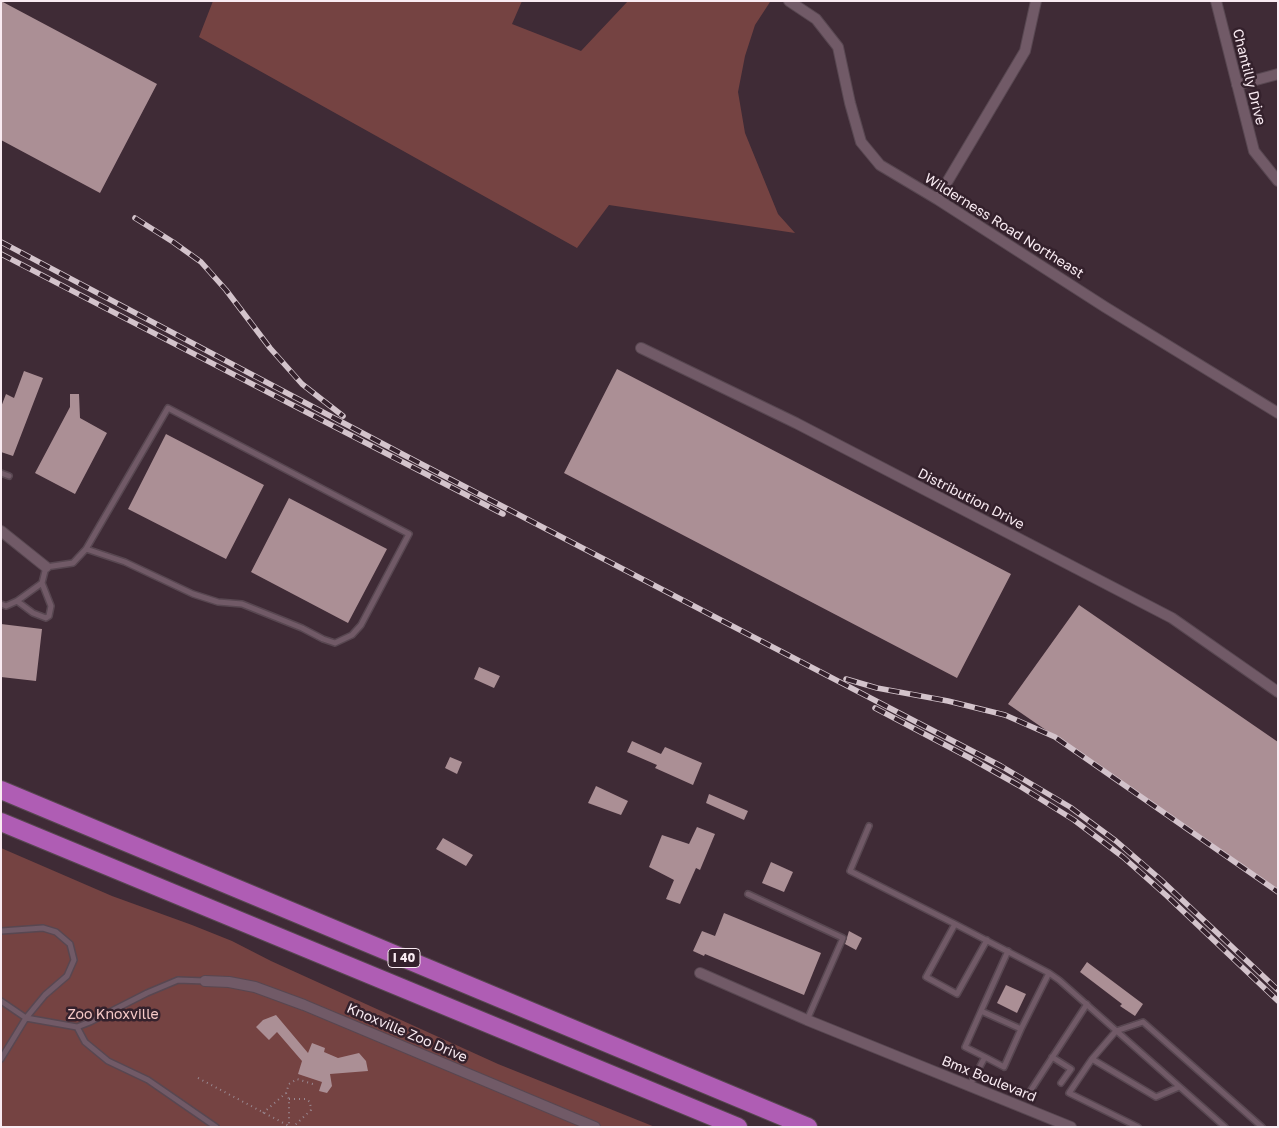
<!DOCTYPE html>
<html>
<head>
<meta charset="utf-8">
<style>
  body { margin:0 }
  #map { position:relative; width:1279px; height:1128px; overflow:hidden; background:#3f2b36; font-family:"Golos Text",sans-serif }
  canvas { display:block }
  .frame { position:absolute; inset:0; border:2px solid #f9ebf2; pointer-events:none }
</style>
</head>
<body>
<div id="map">
<canvas width="1279" height="1128"></canvas>
<div class="frame"></div>
</div>
<script>
const g = document.querySelector('canvas').getContext('2d');
g.lineJoin = 'round';
function paint(path, color) { g.fillStyle = color; g.fill(path, 'evenodd'); }
const poly = rows => new Path2D(rows.map(r => 'M' + r).join(''));
function trace(path, color, width, dash) { g.strokeStyle = color; g.lineWidth = width; g.lineCap = dash ? 'butt' : 'round'; g.setLineDash(dash || []); g.stroke(path); }
function write(font, color, halo, rows, align = 'center') {
  g.font = font + ' "Golos Text",sans-serif'; g.lineWidth = 5; g.setLineDash([]); g.textBaseline = 'middle'; g.strokeStyle = halo; g.fillStyle = color; for (const [text, x, y, turn = 0] of rows) {
    g.save(); g.translate(x, y); g.rotate((+turn || 0) * Math.PI / 180); g.textAlign = isNaN(turn) ? turn : align; if (halo) g.strokeText(text, 0, 0); g.fillText(text, 0, 0); g.restore();
  }
}
const green = poly([
  [213,1,522,1,512,24,581,51,628,1,769,1,770,2,755,25,745,56,738,92,745,133,778,214,795,233,609,205,577,248,199,37],
  [1,848,112,896,192,925,232,941,271,961,498,1064,655,1127,1,1127]
]);
const building = poly([
  [1,1,157,84,100,193,1,140],
  [617,369,1011,574,957,678,564,473],
  [24,371,43,378,13,456,1,452,1,407,6,394,14,398],
  [70,394,79,394,80,418,107,433,75,494,35,473,70,407],
  [166,434,264,485,226,559,128,509],
  [289,498,387,549,348,623,251,572],
  [1079,605,1278,742,1278,890,1008,704],
  [1,624,42,629,36,681,1,677],
  [479,667,500,676,494,688,474,679],
  [632,741,661,754,665,747,702,763,693,785,655,768,657,765,627,752],
  [450,757,462,762,457,774,445,768],
  [596,786,628,801,621,815,588,803],
  [709,794,748,811,744,820,706,803],
  [697,827,715,834,700,870,696,868,680,904,666,899,674,880,649,867,662,835,689,844],
  [443,838,473,855,466,866,436,849],
  [771,862,793,872,784,892,762,883],
  [724,913,821,953,804,995,705,954,704,956,693,951,702,931,715,936],
  [849,931,862,938,856,950,845,944],
  [1087,962,1143,1004,1135,1016,1120,1006,1122,1004,1080,972],
  [1006,985,1026,994,1017,1013,997,1003],
  [276,1015,308,1053,312,1043,325,1048,324,1052,338,1058,359,1053,366,1061,368,1071,330,1074,332,1086,327,1093,319,1091,322,1082,298,1074,302,1061,277,1032,269,1040,256,1027,263,1020]
]);
const path = poly([
  [198,1078,291,1127],
  [286,1093,289,1099,289,1125],
  [289,1099,306,1099,310,1102,311,1110,293,1127],
  [263,1113,286,1093,289,1084,297,1079,316,1085]
]);
const service = poly([
  [1,473,9,476],
  [17,601,33,613,46,618,49,616,51,606,42,583],
  [1,604,6,606,17,601,42,583,46,567,73,563,86,549,125,562,193,594,218,602,242,604,302,628,323,639,335,643,352,635,361,625,409,534,168,408,86,549],
  [869,826,850,871,955,924,1049,973,1021,1029,1004,1067,985,1057],
  [748,894,843,938,807,1020],
  [955,924,926,977,957,994,987,940],
  [1,931,43,928,56,932,70,944,74,960,67,976,45,995,26,1018],
  [1049,973,1059,980,1225,1127],
  [1,1001,26,1018,1,1059],
  [981,1011,1008,951],
  [26,1018,77,1027,90,1022,147,993,178,980,205,981],
  [77,1027,85,1042,108,1061,148,1080,216,1127],
  [1052,1057,1071,1069,1061,1083],
  [1092,1059,1116,1031,1143,1022,1262,1127],
  [970,1085,985,1057,965,1047,981,1011,1021,1029],
  [1031,1090,1087,1004],
  [1138,1127,1069,1093,1092,1059,1156,1097,1179,1087]
]);
const minor = poly([
  [789,1,816,19,838,47,850,103,861,142,880,165,937,199,1105,307,1278,413],
  [1216,1,1254,151,1278,181],
  [1237,85,1278,74],
  [937,199,1025,51,1036,1],
  [641,348,796,423,1172,618,1278,692],
  [1,531,46,567],
  [700,973,807,1020,1071,1127],
  [205,981,229,982,255,987,304,1005,595,1127]
]);
const motorway = poly([
  [1,790,808,1127],
  [1,822,738,1127]
]);
const rail = poly([
  [135,218,173,242,201,262,226,290,270,348,302,384,343,416],
  [1,242,406,456,1001,766,1070,807,1116,841,1160,879,1278,990],
  [1,254,503,514],
  [846,679,877,688,948,701,1005,715,1055,737,1278,892],
  [875,708,970,758,1018,785,1074,820,1123,857,1167,896,1278,1001]
]);
const shields = [
  [404,958,32]
];
const shieldNames = [
  ["I 40",404,958]
];
const streetNames = [
  ["Chantilly Drive",1249,77,76],
  ["Wilderness Road Northeast",1004,226,32],
  ["Distribution Drive",971,499,27],
  ["Knoxville Zoo Drive",407,1033,23],
  ["Bmx Boulevard",989,1079,22]
];
const parkNames = [
  ["Zoo Knoxville",113,1015]
];
paint(green, '#754342');
paint(building, '#ab8f95');
trace(service, '#584751', 8);
trace(minor, '#584751', 12);
trace(motorway, '#584751', 20);
trace(path, '#998891', 2, [1, 4]);
trace(service, '#715a67', 5);
trace(minor, '#715a67', 10);
trace(motorway, '#af5db4', 18);
trace(rail, '#d3c3cb', 5.5);
trace(rail, '#34212c', 4, [11]);
for (const [x, y, w] of shields) { const box = new Path2D(); box.roundRect(x - w / 2, y - 9.5, w, 19, 4); g.fillStyle = '#34212c'; g.fill(box); trace(box, '#f9ebf2', 1); }
write('bold 12px', '#f9ebf2', null, shieldNames);
write('14px', '#f9ebf2', '#34212c', streetNames);
write('14px', '#f7cac8', '#34212c', parkNames);
</script>
</body>
</html>
